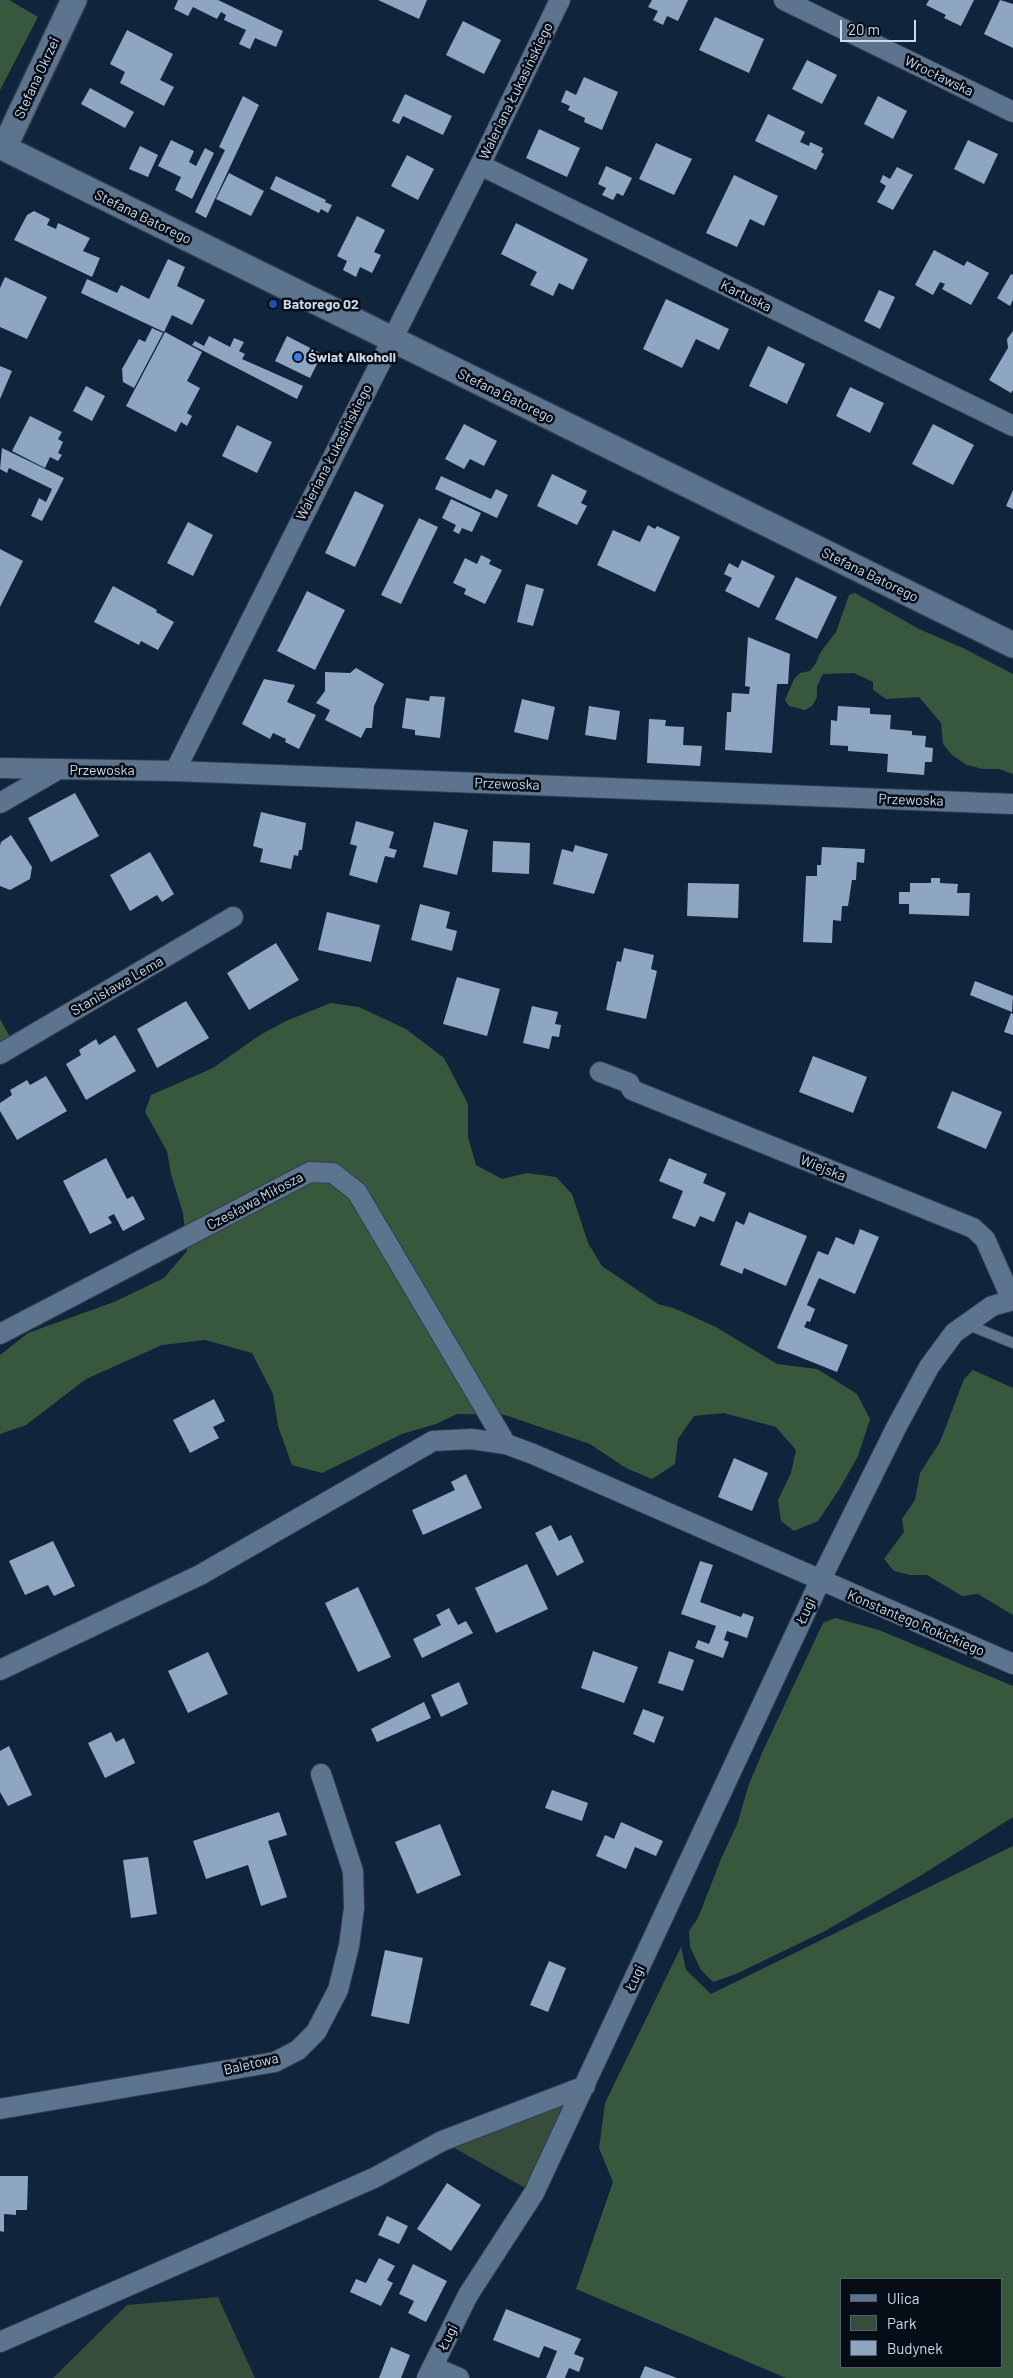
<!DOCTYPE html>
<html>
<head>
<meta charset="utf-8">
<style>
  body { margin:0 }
  #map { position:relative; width:1013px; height:2378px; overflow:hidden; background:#10253b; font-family:Barlow,sans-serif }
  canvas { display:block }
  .legend { position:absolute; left:840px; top:2278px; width:162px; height:90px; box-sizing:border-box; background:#060d17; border:1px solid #565f6b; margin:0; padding:6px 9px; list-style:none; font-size:15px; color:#cedbea }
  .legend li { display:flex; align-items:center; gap:10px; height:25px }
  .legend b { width:25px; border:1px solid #565f6b }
  .scale { position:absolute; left:840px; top:20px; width:76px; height:22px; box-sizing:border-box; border:2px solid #cedbea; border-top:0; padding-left:6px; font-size:15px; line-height:18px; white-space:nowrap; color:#cedbea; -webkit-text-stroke:4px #060d17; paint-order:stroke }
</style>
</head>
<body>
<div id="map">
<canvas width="1013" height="2378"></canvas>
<ul class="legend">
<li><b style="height:6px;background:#5d748f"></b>Ulica</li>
<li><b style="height:14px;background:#374c3a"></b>Park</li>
<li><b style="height:14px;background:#8ea6c2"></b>Budynek</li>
</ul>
<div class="scale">20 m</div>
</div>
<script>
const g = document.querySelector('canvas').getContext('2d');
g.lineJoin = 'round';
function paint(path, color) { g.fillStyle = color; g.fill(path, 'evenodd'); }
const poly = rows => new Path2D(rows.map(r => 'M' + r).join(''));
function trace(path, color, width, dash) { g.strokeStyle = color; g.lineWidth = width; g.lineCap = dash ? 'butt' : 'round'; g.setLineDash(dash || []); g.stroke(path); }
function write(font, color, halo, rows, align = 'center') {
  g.font = font + ' Barlow,sans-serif'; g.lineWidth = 5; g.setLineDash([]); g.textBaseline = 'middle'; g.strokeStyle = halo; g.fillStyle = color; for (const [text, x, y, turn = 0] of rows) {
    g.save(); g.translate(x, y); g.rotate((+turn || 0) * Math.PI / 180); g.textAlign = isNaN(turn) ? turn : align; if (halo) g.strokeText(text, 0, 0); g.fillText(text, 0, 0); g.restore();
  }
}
const green = poly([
  [585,2086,534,2193,442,2141],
  [218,2297,255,2378,53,2378,127,2305]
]);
const forest = poly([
  [0,0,9,0,38,17,0,90],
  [855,593,919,629,963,648,1013,674,1013,774,999,769,983,769,967,765,952,755,943,744,941,723,919,697,886,699,873,690,873,682,854,673,823,674,817,686,817,697,812,706,805,710,789,706,785,700,794,679,800,673,810,671,816,663,820,653,836,632,849,595],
  [331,1003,359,1007,406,1029,444,1058,468,1104,468,1137,476,1165,502,1179,527,1173,556,1177,572,1194,588,1243,602,1266,658,1304,676,1309,716,1327,777,1364,817,1369,857,1394,870,1419,858,1456,840,1488,818,1521,794,1531,781,1521,778,1500,791,1473,796,1450,776,1427,724,1413,694,1416,678,1439,675,1464,652,1479,626,1468,590,1444,505,1415,457,1414,436,1424,402,1434,322,1473,292,1465,278,1426,273,1394,252,1353,205,1340,162,1345,86,1379,26,1425,0,1434,0,1355,28,1333,114,1302,164,1278,187,1251,183,1213,171,1174,167,1151,145,1112,151,1095,213,1068,260,1035,286,1021],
  [0,1019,15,1046,0,1053],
  [973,1370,1013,1388,1013,1615,978,1594,962,1596,927,1575,910,1575,894,1571,884,1559,904,1532,902,1519,915,1500,920,1473,940,1442,964,1379],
  [835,1618,879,1630,1013,1686,1013,1817,920,1876,825,1931,736,1974,713,1982,701,1970,690,1947,689,1931,698,1918,721,1859,738,1822,748,1787,762,1753,823,1623],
  [1013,1846,1013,2378,786,2378,576,2289,613,2182,599,2148,605,2103,681,1947,686,1970,711,1994],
  [842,2279,1002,2279,1002,2367,842,2367]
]);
const building = poly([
  [178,0,218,0,283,31,276,47,255,38,250,49,239,44,246,30,224,20,226,15,221,12,217,19,193,7,188,16,174,9],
  [378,0,427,0,419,19],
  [652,0,688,0,678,21,667,16,663,25,653,20,658,11,648,7],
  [929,0,974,0,961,26,944,18,946,15,926,5],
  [1000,0,1013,4,1013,48,984,34],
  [715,17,764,39,749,73,699,50],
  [463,21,501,40,484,74,446,55],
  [127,30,173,54,160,80,174,87,164,106,120,83,125,72,110,64],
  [807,60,837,75,822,104,792,89],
  [584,77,618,92,602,130,584,122,585,118,568,110,570,106,561,102,566,90,576,95],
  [90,88,134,112,125,128,81,104],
  [405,94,452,116,443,135,403,116,399,124,392,121],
  [243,96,259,105,206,218,195,212,225,150,219,147],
  [878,96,907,111,893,139,864,124],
  [768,114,805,132,800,142,809,146,810,142,823,148,821,152,824,154,816,170,755,141],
  [539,129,580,148,567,177,526,158],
  [171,140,194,151,189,162,196,166,205,148,214,153,192,199,175,190,181,177,158,166],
  [968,140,998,154,984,184,954,169],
  [656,143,692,159,674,195,639,179],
  [140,146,158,155,148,177,129,169],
  [407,155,434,169,418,200,391,186],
  [606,166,632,178,623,196,617,193,613,200,602,195,606,188,598,184],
  [897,167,913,175,893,210,877,202,886,186,880,182,883,175,890,179],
  [229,173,264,191,251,216,216,199],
  [734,175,778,196,764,226,750,219,737,247,706,233],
  [276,176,326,200,325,202,332,205,328,213,321,209,319,213,270,189],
  [34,211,50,219,47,225,56,229,58,223,90,238,83,251,100,258,92,277,14,240,27,215],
  [357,216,385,230,374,252,381,255,372,273,360,267,356,277,343,270,347,261,337,256],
  [516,223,588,259,573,290,559,283,553,296,530,285,537,272,501,254],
  [934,250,964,266,967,261,989,273,971,305,942,289,945,284,940,282,933,295,915,285],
  [168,259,185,267,177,286,205,300,192,325,172,315,164,332,81,293,87,279,117,293,121,285,149,299],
  [1011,274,1013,275,1013,300,1010,306,997,298],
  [5,277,47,297,27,339,0,327,0,288],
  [879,290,895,297,880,329,864,321],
  [666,299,729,329,719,350,696,339,682,368,643,349],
  [152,328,163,333,134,388,123,382,122,369,139,339,145,342],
  [1013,331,1013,390,1011,393,989,380,1008,348,1007,339],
  [165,332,202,352,187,381,200,388,187,413,192,416,187,426,181,422,176,432,126,406],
  [209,336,230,347,234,338,244,342,239,351,245,354,242,359,303,386,297,399,192,345,195,341,204,346],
  [287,336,322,354,310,378,275,361],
  [768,346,805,364,787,404,749,386],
  [0,366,12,371,0,399],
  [86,386,105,396,92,421,73,411],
  [850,387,884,403,870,433,836,416],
  [30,416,62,432,58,439,63,442,58,453,62,455,58,461,50,457,45,468,12,451],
  [464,424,497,441,484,466,470,459,464,469,445,459],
  [933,424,974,445,953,485,912,464],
  [237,425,272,442,257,473,222,456],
  [2,448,64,478,42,521,31,516,39,498,46,502,52,489,9,468,7,473,0,469],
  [552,474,587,491,581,503,587,506,577,525,537,506],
  [441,476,491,499,496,489,508,495,497,518,435,489],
  [1013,490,1013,509,1006,506],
  [355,491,384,505,355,567,325,553],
  [451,499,481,513,472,532,462,528,459,534,453,531,456,525,442,518],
  [419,518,438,527,401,604,381,595],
  [188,522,213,535,193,576,167,563],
  [648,525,655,529,657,526,680,537,655,592,597,565,613,530,640,542],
  [0,549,23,561,0,607],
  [481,555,491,560,489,564,502,570,485,604,464,594,466,589,453,583,465,558,477,564],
  [742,560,775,576,759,608,725,591,732,578,724,574,729,563,738,568],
  [796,577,837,597,817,639,775,619],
  [526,584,544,589,533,626,517,622],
  [113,586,157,610,156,612,174,622,158,650,141,641,139,645,94,622],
  [307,591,345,610,315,670,277,651],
  [748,637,790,654,788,684,777,684,772,753,725,750,727,712,731,712,732,693,749,694,750,687,745,686],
  [356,668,384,684,374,706,372,728,366,728,361,738,325,720,330,710,316,703,325,691,325,672,350,673],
  [264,679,295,685,287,702,316,715,299,749,285,742,286,739,273,733,270,739,242,724],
  [430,696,445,697,440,738,415,735,415,730,402,728,406,698,429,701],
  [522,699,555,707,548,740,514,732],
  [589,706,620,711,616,740,585,735],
  [838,706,870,708,870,714,891,715,890,729,912,731,912,735,926,736,925,747,933,748,932,762,925,762,924,775,887,772,888,754,848,751,848,746,830,745,831,720,837,721],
  [649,719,666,720,665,726,684,727,683,745,702,746,700,766,647,763],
  [75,793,99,836,51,862,28,818],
  [261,812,306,823,302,850,299,850,298,856,294,855,291,869,260,862,263,849,253,846],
  [356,821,394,832,389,848,397,850,394,858,385,856,377,883,349,875,357,846,350,844],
  [434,822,468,830,457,875,423,867],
  [11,835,32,867,30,879,10,890,0,886,0,846,1,842],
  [493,841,530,843,529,874,492,872],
  [575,845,608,854,594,894,553,884,562,849,573,852],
  [822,847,865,849,864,863,857,862,856,880,852,880,848,906,842,906,841,921,833,920,832,943,803,942,806,876,817,876,817,865,821,865],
  [150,852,174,894,162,902,157,895,130,911,110,875],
  [931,878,940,878,940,883,958,884,957,893,970,893,969,916,909,914,909,904,899,904,899,892,910,892,910,883,931,883],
  [688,883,739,884,738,918,687,916],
  [420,904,450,912,446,928,457,931,452,951,411,940],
  [327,912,380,925,371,962,318,950],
  [276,943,299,980,249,1010,227,973],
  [624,948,654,955,651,969,657,971,646,1019,606,1010,617,961,621,962],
  [457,977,500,989,487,1036,443,1024],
  [975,981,1013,996,1012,1012,970,995],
  [186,1001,209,1038,157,1068,137,1029],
  [532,1006,558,1012,555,1024,561,1025,559,1037,552,1036,549,1049,523,1043],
  [1011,1013,1013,1014,1013,1035,1004,1032],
  [115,1035,136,1071,86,1100,66,1064,81,1055,79,1050,96,1039,99,1045],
  [813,1056,867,1077,853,1113,799,1092],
  [46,1076,67,1111,17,1140,0,1111,0,1103,12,1095,10,1090,27,1080,30,1085],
  [952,1091,1002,1112,986,1149,937,1128],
  [106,1158,127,1199,133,1196,145,1219,123,1231,114,1214,108,1217,112,1223,90,1234,63,1181],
  [669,1158,707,1174,703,1183,726,1193,714,1222,700,1216,695,1227,672,1218,683,1191,659,1181],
  [749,1212,807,1236,786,1286,744,1268,742,1274,720,1265,736,1221,744,1225],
  [860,1229,879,1237,855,1294,819,1278,807,1305,815,1309,810,1322,807,1321,804,1327,848,1345,837,1372,777,1348,818,1251,828,1255,836,1237,854,1245],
  [214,1399,225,1421,213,1427,219,1438,190,1453,173,1420],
  [734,1458,768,1473,752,1511,718,1497],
  [466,1474,482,1508,423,1535,412,1510,455,1490,451,1482],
  [551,1525,559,1541,571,1535,584,1562,557,1576,535,1533],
  [53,1541,75,1586,54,1596,48,1585,25,1595,9,1561],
  [700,1561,713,1565,700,1602,741,1617,743,1613,754,1617,747,1638,727,1631,724,1640,729,1642,723,1658,695,1648,698,1640,709,1644,716,1626,681,1614],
  [527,1564,548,1609,496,1633,475,1588],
  [358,1587,391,1657,358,1672,325,1603],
  [449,1608,458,1625,466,1621,473,1633,422,1658,413,1639,441,1625,436,1615],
  [593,1651,638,1667,624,1703,581,1688],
  [669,1651,694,1660,683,1691,658,1683],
  [208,1652,228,1694,188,1713,168,1671],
  [459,1682,468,1704,441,1717,431,1695],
  [424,1702,431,1718,377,1742,371,1729],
  [643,1709,664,1717,654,1743,633,1734],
  [111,1732,116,1742,124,1738,135,1763,105,1778,88,1743],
  [9,1746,32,1795,8,1806,0,1792,0,1751],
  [552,1790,588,1803,582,1821,545,1808],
  [279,1812,287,1835,268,1841,287,1897,261,1906,248,1865,206,1879,193,1841],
  [621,1822,663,1841,656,1856,635,1847,626,1869,596,1856,605,1835,614,1839],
  [440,1824,461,1875,417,1894,395,1842],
  [148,1857,157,1914,131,1918,123,1860],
  [385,1950,423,1958,409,2024,371,2016],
  [549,1961,566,1968,548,2012,530,2005],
  [0,2176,28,2176,27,2210,16,2210,16,2215,4,2214,4,2232,0,2231],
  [447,2183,481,2205,451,2251,417,2229],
  [387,2216,408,2226,399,2244,378,2235],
  [379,2258,395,2266,387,2280,393,2283,381,2306,350,2292,356,2279,366,2283],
  [413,2264,447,2281,426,2322,408,2313,414,2301,399,2294],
  [506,2309,581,2339,574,2354,584,2358,579,2372,569,2368,565,2378,546,2378,557,2351,544,2346,539,2358,493,2340],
  [391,2347,410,2355,401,2378,379,2378],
  [645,2366,677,2378,640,2378]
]);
const service = poly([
  [966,1324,1013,1343]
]);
const minor = poly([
  [784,0,1013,112],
  [480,165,1013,426],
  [0,768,175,771,1013,804],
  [175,771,480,165,560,0],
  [0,803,57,770],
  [0,1054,233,917],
  [600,1072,629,1083,632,1090,973,1228,985,1239,1012,1300],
  [0,1334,310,1172,333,1173,357,1192,506,1444],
  [0,1670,200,1575,433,1441,471,1439,506,1444,533,1454,1013,1664],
  [0,2109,275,2062,298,2050,316,2032,338,1990,349,1946,354,1908,353,1871,321,1774],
  [0,2342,374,2178,442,2141,585,2086],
  [433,2367,459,2378],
  [427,2378,468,2295,534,2193,820,1581,897,1426,929,1367,954,1333,992,1306,1013,1300]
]);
const tertiary = poly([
  [0,146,1013,645],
  [4,148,74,0]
]);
const markers = [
  [273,304,5,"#1a4fb4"],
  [298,357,5,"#3f7fe0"]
];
const streetNames = [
  ["Wrocławska",939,76,26],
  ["Stefana Okrzei",37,78,-65],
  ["Waleriana Łukasińskiego",516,91,-64],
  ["Stefana Batorego",143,217,26],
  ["Kartuska",746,296,26],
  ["Stefana Batorego",506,396,26],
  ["Waleriana Łukasińskiego",334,452,-63],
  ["Stefana Batorego",870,575,26],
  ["Przewoska",102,770],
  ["Przewoska",507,784,2],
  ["Przewoska",911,800,2],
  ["Stanisława Lema",117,986,-30],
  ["Wiejska",823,1168,22],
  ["Czesława Miłosza",255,1201,-28],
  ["Ługi",806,1611,-65],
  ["Konstantego Rokickiego",916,1623,23],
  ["Ługi",635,1978,-65],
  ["Baletowa",251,2064,-13],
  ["Ługi",448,2337,-64]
];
const poiNames = [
  ["Batorego 02",283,304],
  ["Świat Alkoholi",308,357]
];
paint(green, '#374c3a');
paint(forest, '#38583d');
paint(building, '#8ea6c2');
trace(service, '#313e51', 12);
trace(minor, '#313e51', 22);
trace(tertiary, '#313e51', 28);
trace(service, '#5d748f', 10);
trace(minor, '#5d748f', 20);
trace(tertiary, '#5d748f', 25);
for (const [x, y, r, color] of markers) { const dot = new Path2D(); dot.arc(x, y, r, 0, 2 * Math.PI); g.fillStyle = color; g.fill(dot); trace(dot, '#060d17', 2); }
write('14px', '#cedbea', '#060d17', streetNames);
write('bold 14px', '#cedbea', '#060d17', poiNames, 'left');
</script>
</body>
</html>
